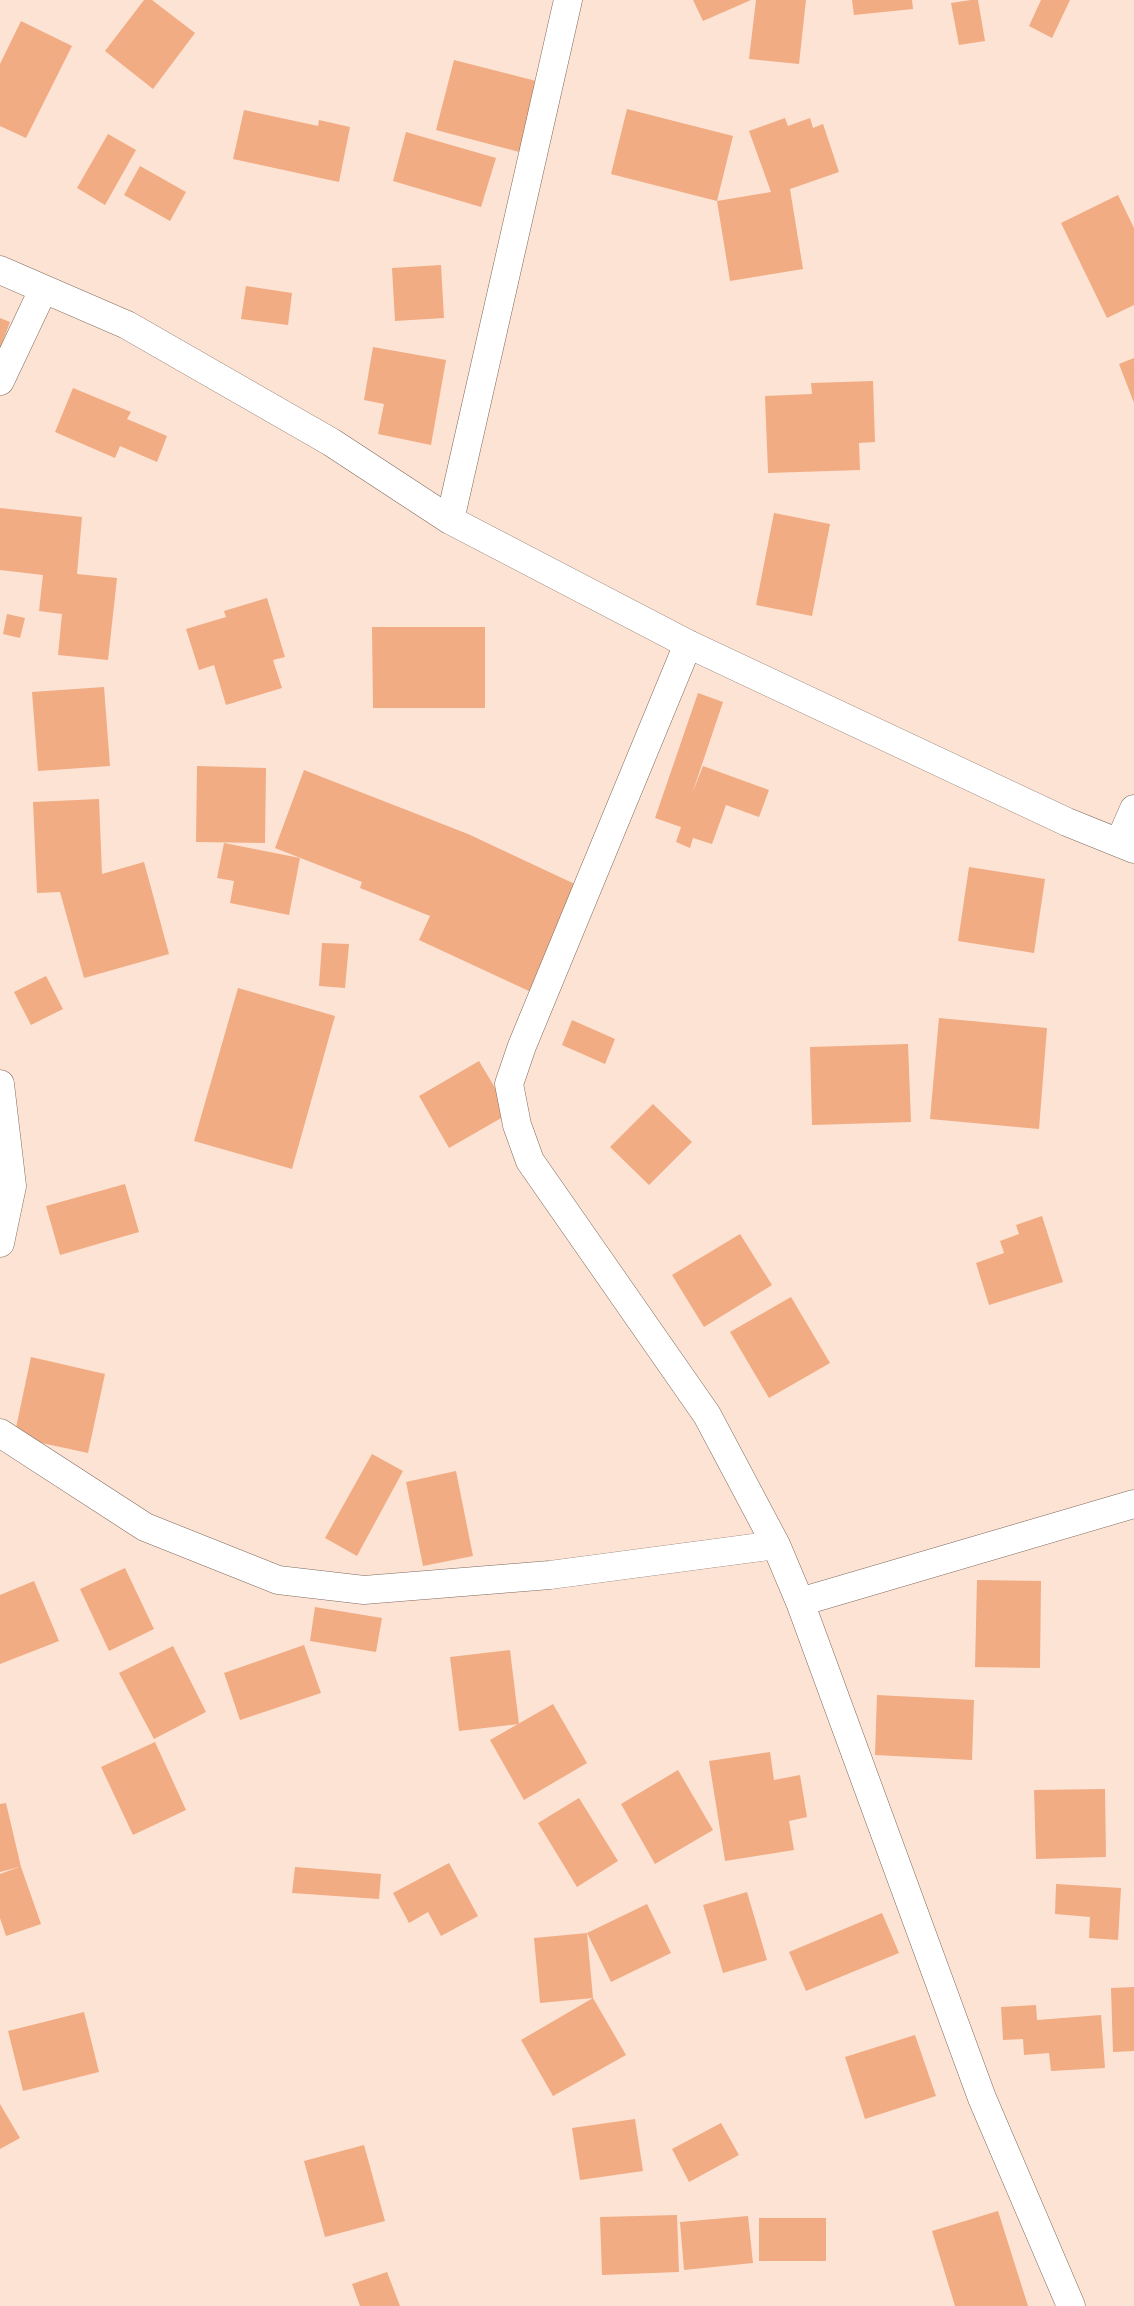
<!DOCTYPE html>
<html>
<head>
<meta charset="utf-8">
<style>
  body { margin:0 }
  canvas { display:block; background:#fce3d4 }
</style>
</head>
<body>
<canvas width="1134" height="2306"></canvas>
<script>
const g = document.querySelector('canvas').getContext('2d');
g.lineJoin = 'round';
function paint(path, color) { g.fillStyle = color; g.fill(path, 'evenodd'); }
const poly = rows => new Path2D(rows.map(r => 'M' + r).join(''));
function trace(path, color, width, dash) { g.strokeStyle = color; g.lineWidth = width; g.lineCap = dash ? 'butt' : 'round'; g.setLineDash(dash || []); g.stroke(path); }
const building = poly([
  [144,0,152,0,195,33,153,89,105,51],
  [693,0,751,0,703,21],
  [756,0,806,0,799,64,749,59],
  [852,0,912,0,913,9,854,15],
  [971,0,978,0,985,41,959,45,951,3],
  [1041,0,1070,0,1052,38,1029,26],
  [21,21,72,46,26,138,0,126,0,64],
  [454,60,544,83,527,154,436,130],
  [627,109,733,136,717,201,611,174],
  [244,110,318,126,319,120,350,127,339,182,233,159],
  [785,118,788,126,810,118,813,128,823,124,839,172,790,189,803,269,730,281,717,201,771,192,749,131],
  [406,132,496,158,481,207,393,181],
  [108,134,136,150,105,205,77,188],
  [140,166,186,192,170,221,124,195],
  [1118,195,1134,228,1134,305,1107,318,1061,223],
  [441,265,444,318,395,321,392,268],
  [246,286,292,293,288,325,241,319],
  [0,318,10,322,0,349],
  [373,347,446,360,431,445,378,434,384,404,364,400],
  [1134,358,1134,403,1119,364],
  [873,381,875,442,859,443,860,470,768,473,765,396,812,394,811,383],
  [73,388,131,412,127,419,167,436,157,462,120,446,115,458,55,432],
  [0,508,82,517,77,574,117,578,108,660,58,655,62,614,39,611,43,575,0,570],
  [774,513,830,524,812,616,756,605],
  [267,598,285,657,273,660,282,688,226,705,214,665,199,670,186,629,226,617,224,611],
  [7,614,25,618,20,638,3,634],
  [372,627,485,627,485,708,373,708],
  [104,687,110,766,38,771,32,692],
  [698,693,723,702,692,794,703,766,769,790,759,817,726,805,712,844,693,838,690,848,676,842,681,827,655,818],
  [197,766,266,768,265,843,196,842],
  [304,770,468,834,579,886,531,992,419,940,430,916,360,888,362,882,275,848],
  [99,799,102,874,144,862,169,954,84,978,60,892,37,893,33,802],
  [224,843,300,858,289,915,230,903,234,881,217,878],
  [969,867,1045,879,1034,953,958,941],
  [322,943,349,944,345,988,319,986],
  [46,976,63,1009,31,1025,14,992],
  [238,988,335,1016,292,1169,194,1141],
  [939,1018,1047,1028,1039,1129,930,1119],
  [572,1020,615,1039,605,1064,562,1045],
  [908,1044,911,1122,812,1125,810,1047],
  [479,1061,510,1113,449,1148,419,1096],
  [653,1104,692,1142,649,1185,610,1147],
  [125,1184,139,1232,60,1255,46,1206],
  [1042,1216,1063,1282,989,1305,976,1263,1004,1253,1000,1241,1019,1234,1016,1225],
  [740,1234,772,1285,704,1327,672,1275],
  [791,1297,830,1363,769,1398,730,1332],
  [31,1357,105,1374,88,1453,14,1437],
  [372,1454,403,1471,357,1556,325,1538],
  [456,1471,473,1556,423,1566,406,1482],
  [125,1568,154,1629,109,1651,80,1589],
  [977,1580,1041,1581,1040,1668,975,1667],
  [34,1581,59,1641,0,1664,0,1595],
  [315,1607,382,1618,376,1652,310,1641],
  [304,1645,321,1693,240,1720,224,1673],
  [173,1646,206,1712,154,1739,119,1673],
  [510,1650,519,1724,459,1731,450,1657],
  [877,1695,974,1700,972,1760,875,1755],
  [553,1704,587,1763,524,1800,490,1740],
  [155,1742,186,1810,133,1835,101,1767],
  [770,1752,774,1780,800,1775,807,1817,789,1821,794,1850,725,1861,709,1761],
  [678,1770,713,1830,655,1864,621,1804],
  [1105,1789,1106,1857,1036,1859,1034,1790],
  [579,1798,618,1861,577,1887,538,1823],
  [6,1803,21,1867,41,1924,6,1936,0,1918,0,1874,19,1867,0,1872,0,1804],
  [449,1863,478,1916,441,1936,428,1912,409,1923,393,1893],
  [295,1867,381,1874,379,1899,292,1893],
  [1056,1884,1121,1888,1118,1940,1089,1938,1090,1917,1055,1914],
  [747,1892,767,1960,723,1973,703,1905],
  [647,1904,671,1953,611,1982,587,1933,593,1998,540,2003,534,1938,587,1933],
  [882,1913,899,1953,806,1991,789,1952],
  [1134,1987,1134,2051,1113,2052,1111,1988],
  [593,1998,626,2055,553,2096,521,2040],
  [1036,2005,1037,2020,1101,2015,1105,2068,1051,2071,1049,2053,1024,2055,1023,2039,1003,2040,1001,2007],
  [84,2012,99,2072,23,2091,8,2031],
  [915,2035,936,2096,865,2119,845,2057],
  [0,2104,20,2138,0,2149],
  [635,2119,643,2171,580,2180,572,2128],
  [721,2123,739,2155,689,2182,672,2149],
  [364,2145,385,2221,325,2237,304,2161],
  [998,2211,1028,2306,955,2306,932,2231],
  [677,2215,679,2272,602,2275,600,2217],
  [748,2216,753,2263,684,2270,680,2222],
  [759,2218,826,2218,826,2261,759,2261],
  [387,2272,400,2306,360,2306,352,2284]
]);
const street = poly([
  [0,270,127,325,331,442,450,520,688,644,1067,822,1134,849],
  [0,381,43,290],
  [450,520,568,0],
  [688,644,522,1046,509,1084,517,1125,530,1161,707,1415,776,1545,800,1602,982,2098,1071,2306],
  [1119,843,1134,809],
  [0,1084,12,1186,0,1243],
  [0,1433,145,1527,278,1580,364,1590,550,1575,776,1545],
  [800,1602,1134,1504]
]);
paint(building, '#f1ac83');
trace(street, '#806a5d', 29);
trace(street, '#fff', 28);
</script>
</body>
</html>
